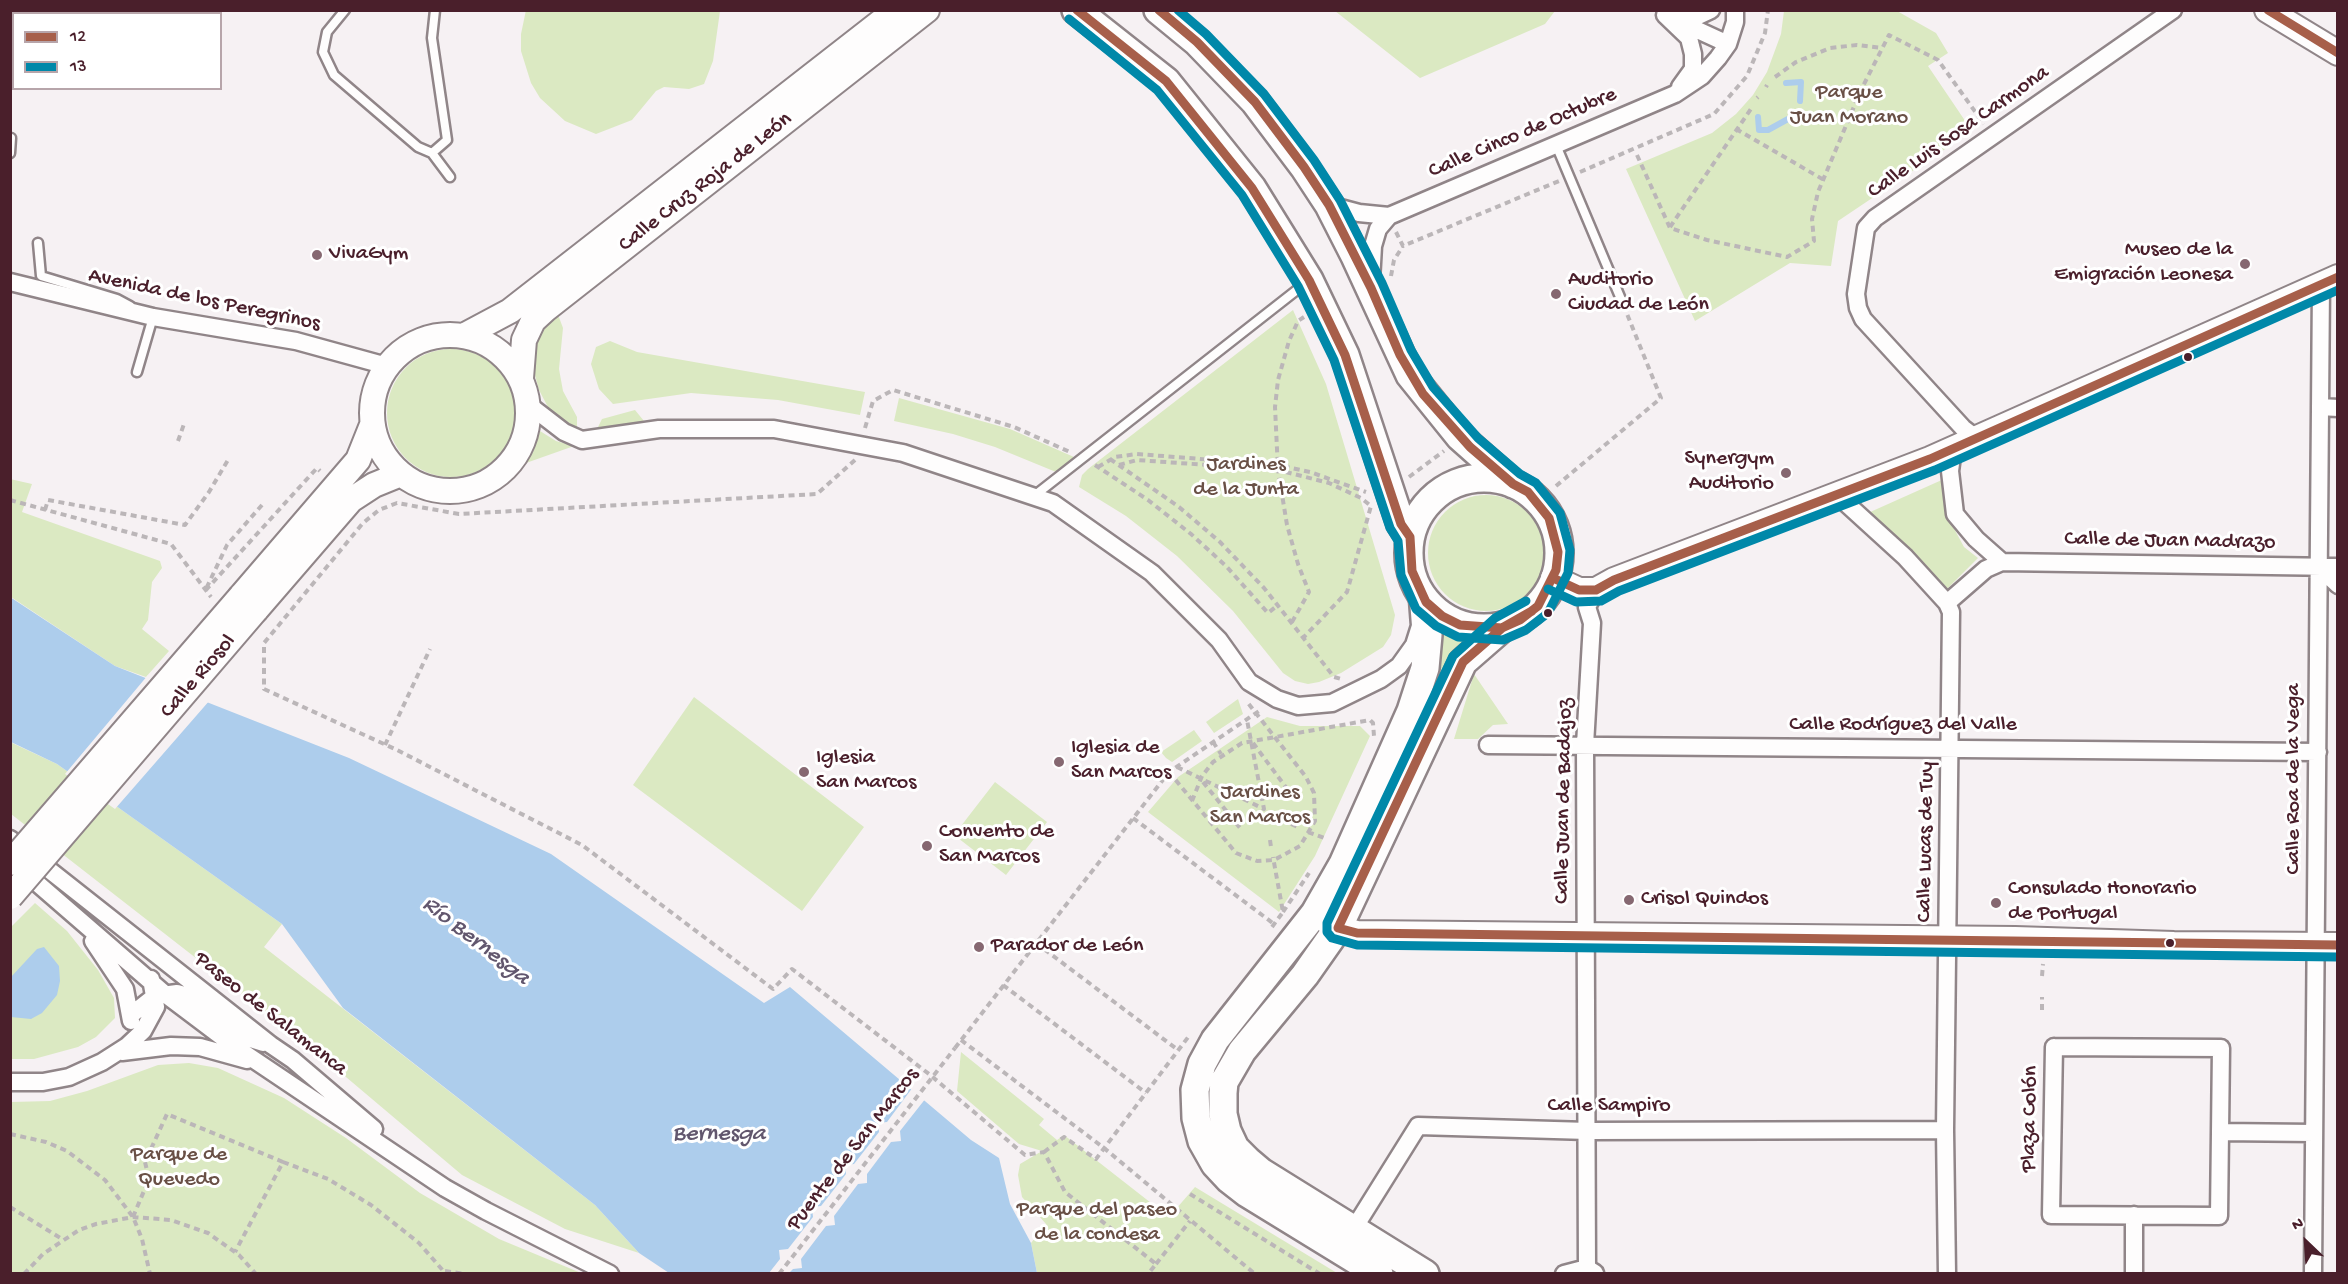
<!DOCTYPE html>
<html>
<head>
<meta charset="utf-8">
<style>
  body { margin:0 }
  #map { position:relative; width:2348px; height:1284px; overflow:hidden; background:#f6f1f3; font-family:"Gochi Hand",sans-serif }
  canvas { display:block }
  .frame { position:absolute; inset:0; border:12px solid #4a1f2b; pointer-events:none }
  .legend { position:absolute; left:12px; top:12px; width:210px; height:78px; box-sizing:border-box; background:#fff; border:2px solid #b7a5aa; margin:0; padding:8px 10px; list-style:none; font-size:18px; color:#4a1f2b }
  .legend li { display:flex; align-items:center; gap:12px; height:30px }
  .legend b { width:30px; border:2px solid #b7a5aa }
  .north { position:absolute; left:2276px; top:1212px; width:60px; height:60px; -webkit-text-stroke:4px #fff; paint-order:stroke; rotate:335deg; font-size:16px; font-weight:700; line-height:24px; text-align:center; color:#4a1f2b }
  .north::after { content:''; display:block; margin:auto; width:21px; height:27px; background:#4a1f2b; clip-path:polygon(50% 0,100% 100%,50% 72%,0 100%) }
</style>
</head>
<body>
<div id="map">
<canvas width="2348" height="1284"></canvas>
<div class="frame"></div>
<ul class="legend">
<li><b style="height:8px;background:#a75f4a"></b>12</li>
<li><b style="height:8px;background:#0088a9"></b>13</li>
</ul>
<div class="north">N</div>
</div>
<script>
const g = document.querySelector('canvas').getContext('2d');
g.lineJoin = 'round';
function paint(path, color) { g.fillStyle = color; g.fill(path, 'evenodd'); }
const poly = rows => new Path2D(rows.map(r => 'M' + r).join(''));
function trace(path, color, width, dash) { g.strokeStyle = color; g.lineWidth = width; g.lineCap = dash ? 'butt' : 'round'; g.setLineDash(dash || []); g.stroke(path); }
function write(font, color, halo, rows, align = 'center') {
  g.font = font + ' "Gochi Hand",sans-serif'; g.lineWidth = 6; g.setLineDash([]); g.textBaseline = 'middle'; g.strokeStyle = halo; g.fillStyle = color; for (const [text, x, y, turn = 0] of rows) {
    g.save(); g.translate(x, y); g.rotate((+turn || 0) * Math.PI / 180); g.textAlign = isNaN(turn) ? turn : align; if (halo) g.strokeText(text, 0, 0); g.fillText(text, 0, 0); g.restore();
  }
}
const green = poly([
  [526,10,720,11,713,61,704,84,689,89,664,87,656,91,632,120,596,134,565,121,540,98,531,83,521,51,521,34],
  [1335,11,1555,11,1545,24,1420,78],
  [1784,11,1897,11,1936,33,1948,53,1928,66,1972,131,1838,221,1831,266,1790,263,1695,321,1626,169,1712,133,1736,114,1753,95,1767,72,1781,34],
  [1293,310,1326,384,1395,615,1391,635,1383,647,1341,673,1319,682,1308,684,1295,681,1283,673,1233,611,1177,556,1126,516,1079,487,1082,475,1088,469],
  [557,312,563,328,559,369,563,391,577,417,577,430,556,418,549,409,539,390,533,368,533,348,539,331],
  [610,341,637,352,865,392,860,415,778,400,691,393,613,404,599,389,591,364,596,347],
  '387 413a64 64 0 1 1 128 0a64 64 0 1 1-128 0Z',
  [899,398,1010,429,1074,457,1056,472,995,447,953,434,894,421],
  [635,410,644,421,596,431,602,419],
  [540,431,556,441,574,446,526,463,534,450],
  [10,479,32,484,22,512,160,561,162,568,152,582,148,620,142,629,169,651,146,677,115,666,11,597],
  [1944,479,1946,509,1950,521,1964,547,1978,558,1947,589,1889,529,1868,513],
  '1428 553a58 58 0 1 1 116 0a58 58 0 1 1-116 0Z',
  [1438,629,1464,641,1448,666,1433,706,1425,703],
  [1474,674,1508,724,1493,725,1478,739,1454,739],
  [694,697,864,827,802,911,633,785],
  [1238,699,1243,714,1214,733,1206,722],
  [1267,717,1300,726,1360,726,1370,736,1315,856,1279,912,1148,812,1178,777],
  [1194,730,1202,741,1172,762,1166,758,1161,752],
  [10,742,57,764,282,924,264,947,595,1205,639,1253,565,1229,462,1175,314,1050,11,814],
  [995,782,1047,822,1006,875,954,835],
  [35,903,67,931,98,970,114,998,115,1018,96,1037,78,1047,34,1059,11,1059,10,928],
  [961,1052,1044,1119,1039,1125,1057,1140,1064,1135,1169,1217,1195,1187,1337,1273,1037,1273,1031,1243,1046,1224,1022,1197,1018,1175,1020,1164,1042,1151,1019,1144,957,1091],
  [189,1063,218,1068,284,1098,346,1138,420,1193,499,1239,581,1273,11,1273,11,1102,50,1101,87,1091,158,1065]
]);
const water = poly([
  [10,597,115,666,349,758,551,854,764,1003,790,987,971,1140,999,1158,1010,1204,1031,1243,1037,1273,669,1273,639,1253,595,1205,343,1008,282,924,57,764,11,742],
  [44,947,59,966,60,981,57,995,42,1013,31,1019,11,1017,11,977,37,949]
]);
const pier = poly([
  [148,675,210,700,115,809,65,774],
  [913,1087,926,1098,900,1131,901,1141,891,1142,867,1174,867,1183,858,1184,834,1216,835,1225,826,1226,801,1259,802,1268,793,1269,789,1273,769,1273,780,1259,779,1250,788,1249,813,1217,812,1207,821,1206,846,1174,845,1165,854,1164,879,1132,878,1123,887,1122]
]);
const stream = poly([
  [1786,83,1801,82,1800,101],
  [1758,117,1759,130,1768,130,1788,119]
]);
const path = poly([
  [1775,77,1796,62,1830,48,1857,45,1882,48],
  [1766,87,1767,85],
  [1757,98,1758,97],
  [1736,129,1824,180],
  [1637,155,1670,228,1707,240,1787,257,1814,241,1812,219,1818,192,1861,90,1889,35,1938,60,1984,124],
  [1580,172,1714,114,1747,76,1765,33,1768,10],
  [1670,227,1753,106],
  [1396,232,1403,246,1559,181],
  [1391,276,1394,260,1403,246],
  [865,428,873,401,893,390,1014,427,1070,452],
  [178,441,184,424],
  [1110,459,1179,507,1220,542,1264,588,1334,677,1341,679],
  [855,460,817,494,459,514,397,503,379,510,363,523,264,643,264,689,397,750,582,845,773,989,792,969,929,1074,1025,1155,1044,1152,1065,1192,1156,1264,1148,1274],
  [1095,465,1148,500,1191,534,1226,566,1268,613,1278,605],
  [1119,465,1137,460,1278,470,1329,483,1361,498,1371,506,1347,592,1304,637],
  [1098,467,1115,457,1137,454,1278,465,1310,472,1366,492],
  [1409,477,1444,451],
  [1556,486,1661,398,1627,314],
  [10,500,171,544,211,597],
  [262,505,227,545,205,591,317,468,320,471],
  [45,510,48,500,185,525,209,492,228,460],
  [1292,622,1309,592,1298,564,1287,525,1278,470,1275,407,1278,380,1289,341,1298,321,1304,317],
  [1213,742,1221,754],
  [1253,743,1288,790],
  [385,745,430,649],
  [1177,767,1264,809,1247,720],
  [1169,772,1236,853,1257,861,1274,860,1300,846,1315,821,1314,793,1306,777,1248,703],
  [1203,782,1240,828],
  [1192,801,1202,776,1213,762,1242,743,1370,720,1373,723,1374,736],
  [1133,818,1274,924],
  [1291,824,1298,827],
  [1308,832,1327,839],
  [1270,840,1271,847],
  [1283,912,1309,873],
  [1272,927,1283,912,1273,857],
  [1036,943,1178,1050],
  [2042,976,2043,964],
  [1003,985,1146,1093],
  [2042,1010,2042,997],
  [961,1040,1104,1148,1255,1274],
  [955,1048,1169,772,1262,709],
  [10,1134,46,1142,67,1151,105,1180,133,1217,142,1239,150,1274],
  [1044,1152,1064,1137,1096,1159,1189,1036],
  [283,1162,328,1179,371,1205,419,1243,446,1274],
  [1190,1194,1320,1274],
  [10,1207,62,1239],
  [133,1217,149,1179,145,1162,167,1114,283,1162,235,1252],
  [1156,1264,1190,1221],
  [445,1271,465,1274],
  [24,1274,43,1254,79,1230,96,1224,133,1217,171,1220,208,1233,239,1255,256,1274]
]);
const lane = poly([
  [345,10,327,32,323,52,334,75,418,147,432,153,447,140,432,38,435,10],
  [1556,145,1623,304],
  [10,153,11,138],
  [432,153,450,177],
  [38,243,41,276,117,299,130,306],
  [137,372,153,317],
  [1034,496,1307,282]
]);
const street = poly([
  [1665,15,1689,38,1693,54,1693,69,1680,87],
  [1675,15,1696,17,1711,10],
  [1680,22,1728,44],
  [1329,205,1359,213,1389,216],
  [1371,281,1373,246,1378,229,1389,216,1675,94,1702,76,1718,58,1728,44,1735,22,1735,10],
  [10,282,153,317,296,341,387,366],
  [529,405,564,432,582,440,659,429,774,429,903,453,1053,503,1152,573,1219,640,1249,682,1277,699,1298,706,1332,703,1381,679,1399,666,1414,645,1420,626,1417,587],
  [2320,407,2338,408],
  [1976,438,1963,428,1863,319,1858,308,1856,294,1866,228,1875,218,2173,10],
  [1953,449,1950,471,1955,514,1976,539,2002,562,2338,567],
  [1837,495,1905,557,1947,603,1951,612,1945,1130,1947,1274],
  [2319,567,2338,585],
  [1947,603,1986,569,2002,562],
  [1488,745,2318,752],
  [10,839,271,1045,293,1060,374,1129],
  [22,870,165,994,238,1049,445,1188,486,1211,610,1274],
  [93,941,125,989,131,1021],
  [131,1015,155,996,177,993,188,996,241,1036,263,1043],
  [2054,1047,2221,1048,2219,1216,2051,1215,2054,1047],
  [122,1052,171,1046,200,1047,247,1060],
  [10,1082,43,1082,69,1077,102,1062,127,1046,143,1031,156,1007,151,979],
  [2220,1132,2314,1133],
  [1348,1238,1418,1126,1588,1131,1945,1130],
  [1587,1268,1585,745,1592,623,1587,607,1596,590],
  [1564,1274,1587,1268,1595,1273],
  [2134,1274,2134,1215],
  [2313,1274,2321,285]
]);
const secondary = poly([
  [2267,10,2338,53],
  '372 413a78 78 0 1 1 156 0a78 78 0 1 1-156 0Z',
  [465,335,510,311,896,10],
  [521,378,524,340,533,321,546,309,927,10],
  [1553,578,1579,590,1596,590,1614,580,1930,459,2338,277],
  [241,596,358,460,372,425],
  [256,610,351,500,374,485,401,474],
  [1322,918,1338,928,1357,933,2015,939,2174,944,2338,945]
]);
const primary = poly([
  [1076,10,1166,81,1252,188,1309,280,1345,355,1401,524,1410,537],
  [1158,10,1197,42,1255,102,1304,167,1329,205,1355,256,1410,375,1460,437,1513,484],
  '1409 553a75 75 0 1 1 150 0a75 75 0 1 1-150 0Z',
  [1379,1274,1247,1193,1229,1179,1215,1164,1202,1141,1196,1118,1195,1090,1202,1064,1215,1040,1315,913,1343,864,1411,711,1425,668,1428,635,1426,602],
  [1425,1274,1261,1172,1248,1161,1235,1148,1227,1131,1223,1114,1223,1093,1224,1082,1242,1051,1305,975,1338,928,1463,662,1502,628]
]);
const pathBridge = poly([
  [779,1274,955,1048]
]);
const secondaryBridge = poly([
  [10,863,241,596],
  [10,897,256,610]
]);
const bus1 = poly([
  [1077,10,1166,81,1252,188,1309,280,1345,355,1401,524,1410,537,1412,571,1426,602,1442,616,1460,625,1502,628,1520,620,1538,606,1556,570,1558,552,1549,518,1528,492,1513,484,1470,447,1423,394,1400,355,1371,288,1329,205,1304,167,1255,102,1197,42,1159,10],
  [2268,10,2338,53],
  [1553,578,1579,590,1596,590,1614,580,1930,459,2338,277],
  [1532,611,1502,628,1463,662,1338,928,1357,933,2338,945]
]);
const bus2 = poly([
  [1069,19,1157,90,1242,195,1298,286,1334,360,1390,528,1398,541,1401,575,1416,609,1436,626,1458,637,1503,640,1526,630,1548,613,1568,573,1570,550,1560,513,1536,483,1520,474,1478,438,1433,387,1411,350,1382,283,1340,200,1314,160,1264,94,1206,34,1178,10],
  [1548,589,1576,602,1601,601,1619,591,1935,470,2338,290],
  [1526,601,1495,618,1453,656,1327,923,1327,932,1332,938,1357,945,2338,957]
]);
const markers = [
  [317,255,6,"#866871"],
  [2245,264,6,"#866871"],
  [1556,294,6,"#866871"],
  [2188,357,5,"#4a1f2b"],
  [1786,473,6,"#866871"],
  [1548,613,5,"#4a1f2b"],
  [1059,762,6,"#866871"],
  [804,772,6,"#866871"],
  [927,846,6,"#866871"],
  [1629,900,6,"#866871"],
  [1996,903,6,"#866871"],
  [2170,943,5,"#4a1f2b"],
  [979,947,6,"#866871"]
];
const parkNames = [
  ["Parque",1849,94],
  ["Juan Morano",1849,119],
  ["Jardines",1246,466],
  ["de la Junta",1246,491],
  ["Jardines",1260,794],
  ["San Marcos",1260,819],
  ["Parque de",179,1156],
  ["Quevedo",179,1181],
  ["Parque del paseo",1097,1211],
  ["de la condesa",1097,1236]
];
const streetNames = [
  ["Calle Luis Sosa Carmona",1959,133,-35],
  ["Calle Cinco de Octubre",1523,134,-23],
  ["Calle Cruz Roja de León",706,183,-38],
  ["Avenida de los Peregrinos",204,301,12],
  ["Calle de Juan Madrazo",2170,542,1],
  ["Calle Riosol",199,677,-49],
  ["Calle Rodríguez del Valle",1903,726],
  ["Calle Roa de la Vega",2295,779,-90],
  ["Calle Juan de Badajoz",1565,801,-89],
  ["Calle Lucas de Tuy",1927,842,-89],
  ["Paseo de Salamanca",270,1015,38],
  ["Calle Sampiro",1609,1107],
  ["Plaza Colón",2031,1119,-89],
  ["Puente de San Marcos",854,1150,-52]
];
const poiNames = [
  ["Museo de la",2233,251,"right"],
  ["Emigración Leonesa",2233,276,"right"],
  ["VivaGym",329,255],
  ["Auditorio",1568,281],
  ["Ciudad de León",1568,306],
  ["Synergym",1774,460,"right"],
  ["Auditorio",1774,485,"right"],
  ["Iglesia de",1071,749],
  ["San Marcos",1071,774],
  ["Iglesia",816,759],
  ["San Marcos",816,784],
  ["Convento de",939,833],
  ["San Marcos",939,858],
  ["Consulado Honorario",2008,890],
  ["de Portugal",2008,915],
  ["Crisol Quindos",1641,900],
  ["Parador de León",991,947]
];
const waterNames = [
  ["Río Bernesga",475,942,38],
  ["Bernesga",719,1135]
];
paint(green, '#dbe9c2');
paint(water, '#adcdec');
paint(pier, '#f6f1f3');
trace(stream, '#adcdec', 6);
trace(lane, '#908588', 13);
trace(street, '#908588', 21);
trace(secondary, '#908588', 28);
trace(primary, '#908588', 32);
trace(path, '#bbb6b8', 4, [6, 4.5]);
trace(lane, '#fefdfd', 8);
trace(street, '#fefdfd', 16);
trace(secondary, '#fefdfd', 24);
trace(primary, '#fefdfd', 27);
trace(secondaryBridge, '#908588', 28, []);
trace(pathBridge, '#bbb6b8', 4, [6, 4.5]);
trace(secondaryBridge, '#fefdfd', 24);
trace(bus1, '#a75f4a', 9);
trace(bus2, '#0088a9', 9);
for (const [x, y, r, color] of markers) { const dot = new Path2D(); dot.arc(x, y, r, 0, 2 * Math.PI); g.fillStyle = color; g.fill(dot); trace(dot, '#fff', 2); }
write('22px', '#695046', '#fff', parkNames);
write('22px', '#4a1f2b', '#fff', streetNames);
write('22px', '#4a1f2b', '#fff', poiNames, 'left');
write('italic 24px', '#62576e', '#fff', waterNames);
</script>
</body>
</html>
